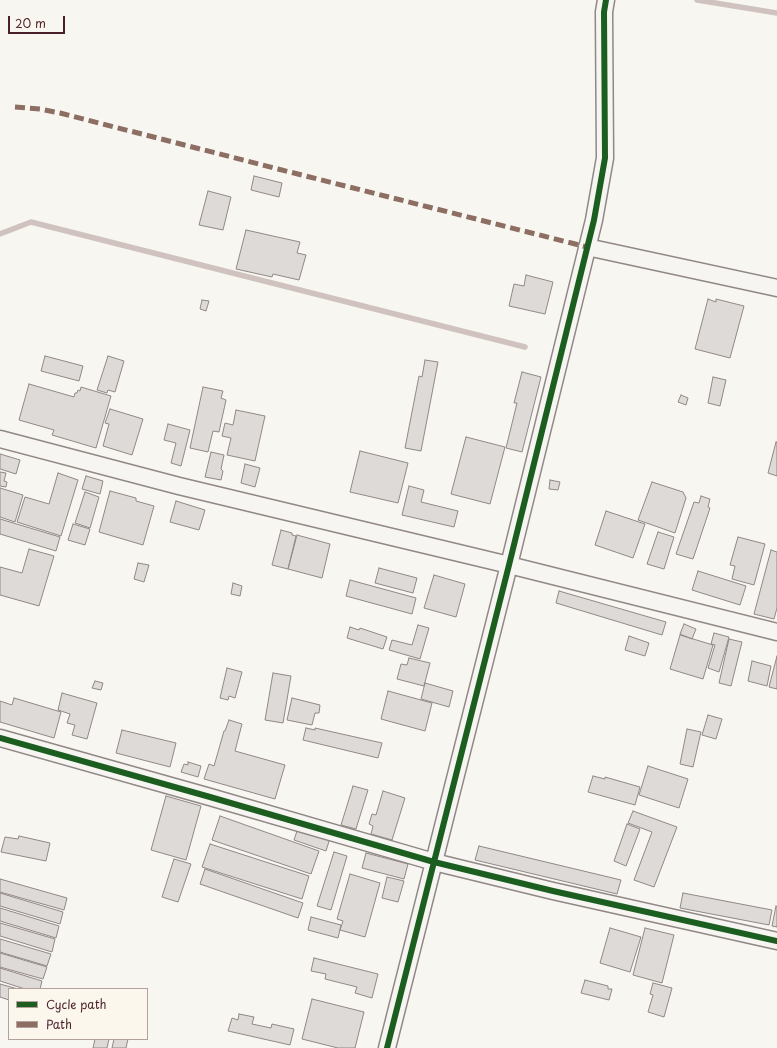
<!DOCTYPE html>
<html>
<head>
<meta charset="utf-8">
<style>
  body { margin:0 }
  #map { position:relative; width:777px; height:1048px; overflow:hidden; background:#f8f6f0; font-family:"Playpen Sans",sans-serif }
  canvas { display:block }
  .legend { position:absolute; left:8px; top:988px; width:140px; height:52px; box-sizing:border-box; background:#fbf7ec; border:1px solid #b4a19f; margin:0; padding:5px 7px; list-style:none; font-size:12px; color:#4a1f2b }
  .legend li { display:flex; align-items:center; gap:8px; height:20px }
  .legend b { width:20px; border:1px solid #b4a19f }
  .scale { position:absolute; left:8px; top:16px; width:57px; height:18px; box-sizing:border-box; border:2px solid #4a1f2b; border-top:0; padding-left:5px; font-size:12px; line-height:14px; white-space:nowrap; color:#4a1f2b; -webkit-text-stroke:3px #fbf7ec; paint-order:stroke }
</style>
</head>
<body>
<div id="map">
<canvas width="777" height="1048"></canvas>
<ul class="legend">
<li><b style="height:5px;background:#1b5e20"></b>Cycle path</li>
<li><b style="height:5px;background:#8d6e63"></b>Path</li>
</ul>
<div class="scale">20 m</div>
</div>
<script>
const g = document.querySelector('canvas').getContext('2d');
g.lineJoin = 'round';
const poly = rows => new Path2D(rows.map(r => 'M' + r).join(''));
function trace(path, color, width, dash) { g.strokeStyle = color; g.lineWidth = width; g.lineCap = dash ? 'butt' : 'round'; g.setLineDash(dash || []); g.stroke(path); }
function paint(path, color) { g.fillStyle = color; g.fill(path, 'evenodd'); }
const stream = poly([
  [697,0,777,13],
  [0,234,31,222,525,347]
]);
const building = poly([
  [254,176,282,183,279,197,251,190,254,176],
  [208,191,231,197,223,230,199,225,208,191],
  [246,230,300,242,297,253,306,255,299,280,273,274,272,277,236,269,246,230],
  [526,275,553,282,545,314,509,306,514,284,524,286,526,275],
  [708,299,716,302,716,299,744,306,730,358,695,349,708,299],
  [202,300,209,301,206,311,200,309,202,300],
  [45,356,83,366,79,381,41,371,45,356],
  [108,356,124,361,115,392,108,390,107,393,97,390,108,356],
  [425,360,438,362,421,451,405,448,419,376,422,377,425,360],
  [522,372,541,377,522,452,506,448,517,403,514,403,522,372],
  [713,377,726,380,720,406,708,403,713,377],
  [29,384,74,397,75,393,77,393,78,390,80,391,81,387,111,396,96,448,52,435,54,430,19,420,29,384],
  [203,387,223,391,221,398,226,400,219,432,213,431,208,452,190,448,203,387],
  [681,395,688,398,686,405,678,402,681,395],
  [110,409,143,419,132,455,103,446,109,424,105,423,110,409],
  [236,410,265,416,255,461,227,455,231,438,222,436,225,423,233,425,236,410],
  [168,424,190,430,181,466,171,463,176,443,164,440,168,424],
  [466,437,505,447,490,504,451,494,466,437],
  [776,442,777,442,777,476,768,473,776,442],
  [360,451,408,463,398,503,350,492,360,451],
  [211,452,224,455,221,469,223,471,221,480,205,477,211,452],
  [0,454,20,460,16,474,0,469,0,454],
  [245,464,260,468,255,487,241,483,245,464],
  [0,472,6,473,4,481,7,482,6,487,0,486,0,472],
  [58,473,78,480,61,536,17,522,25,497,49,504,58,473],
  [86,476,103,481,100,494,82,489,86,476],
  [550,480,560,482,558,490,549,489,550,480],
  [652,482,683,492,686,498,675,533,638,520,652,482],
  [409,486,424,490,421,502,458,511,454,527,402,515,409,486],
  [0,488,23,495,15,522,0,517,0,488],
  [110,491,136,498,136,501,154,506,143,545,99,532,110,491],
  [85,492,99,497,90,528,75,523,85,492],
  [701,496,710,499,708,507,710,508,693,559,676,554,694,502,699,503,701,496],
  [176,501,205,510,199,530,170,522,176,501],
  [606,511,645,524,633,558,595,545,606,511],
  [0,519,60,537,56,551,0,534,0,519],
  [73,524,90,529,85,545,68,540,73,524],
  [281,530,292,533,292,535,296,536,288,569,272,565,281,530],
  [658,532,674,537,664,569,647,564,658,532],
  [297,535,330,544,322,578,288,569,297,535],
  [738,537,765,544,754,585,732,579,735,566,730,565,738,537],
  [29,549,54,556,39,606,0,595,0,567,22,573,29,549],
  [771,550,777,552,777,608,774,619,754,614,771,550],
  [138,563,149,565,144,582,134,579,138,563],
  [379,568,417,578,413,593,375,583,379,568],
  [698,571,746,586,740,605,692,590,698,571],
  [434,575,465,584,456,617,424,608,434,575],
  [350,580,416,598,412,614,346,596,350,580],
  [233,583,242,586,240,596,231,594,233,583],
  [559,591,666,622,662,635,556,603,559,591],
  [684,624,696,629,692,639,680,634,684,624],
  [418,625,429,628,420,659,389,650,392,640,412,645,418,625],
  [350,627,359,630,360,628,387,637,383,649,347,638,350,627],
  [714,633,729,637,719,672,708,668,715,645,711,644,714,633],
  [680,635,713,645,703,679,670,669,680,635],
  [629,636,649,643,645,656,625,650,629,636],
  [729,639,742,642,731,686,719,683,729,639],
  [777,656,777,689,769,687,777,656],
  [409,658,430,663,424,686,397,679,401,664,407,665,409,658],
  [752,661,771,666,767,686,748,681,752,661],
  [227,668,242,672,235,698,229,696,228,700,220,698,227,668],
  [273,673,291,676,283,723,265,720,273,673],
  [95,681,103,683,101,690,92,688,95,681],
  [425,683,453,691,449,707,421,699,425,683],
  [388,691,432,703,425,731,381,719,388,691],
  [62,693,97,703,87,739,72,735,75,725,67,723,70,714,58,710,62,693],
  [14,698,61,712,54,738,0,722,0,701,12,705,14,698],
  [292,698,320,705,319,713,315,713,312,725,287,720,292,698],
  [708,715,722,719,716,739,702,735,708,715],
  [229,720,242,724,235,751,285,765,275,799,204,779,209,764,214,766,224,731,225,731,229,720],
  [306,728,315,730,315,728,382,743,378,758,303,740,306,728],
  [687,729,701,732,693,767,680,764,687,729],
  [122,730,176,743,170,767,116,753,122,730],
  [188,762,201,766,198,777,181,772,184,764,188,765,188,762],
  [648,766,688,779,679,808,639,795,648,766],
  [593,776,605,779,605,777,640,787,635,805,588,792,593,776],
  [353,786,368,790,356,829,341,825,353,786],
  [383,791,405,798,392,840,371,834,373,826,369,824,372,814,376,815,383,791],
  [166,796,201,806,186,860,151,850,166,796],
  [633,811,677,827,654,887,634,880,652,832,628,823,633,811],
  [220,816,319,851,311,874,212,840,220,816],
  [627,824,640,829,626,866,614,861,627,824],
  [298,828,330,838,326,851,294,840,298,828],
  [19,836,50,843,46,861,1,852,5,837,18,839,19,836],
  [210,844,309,876,302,899,202,867,210,844],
  [479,846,621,880,617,894,475,860,479,846],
  [334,852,347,856,331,910,317,906,334,852],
  [366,853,408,864,404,879,362,868,366,853],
  [174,859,191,864,178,902,162,897,174,859],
  [205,869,303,903,298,918,200,884,205,869],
  [350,874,380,883,365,937,340,930,343,921,337,919,350,874],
  [387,877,404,881,398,902,382,898,387,877],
  [0,879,67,898,64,910,0,892,0,879],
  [0,893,63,912,60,924,0,906,0,893],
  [683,893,772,910,769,925,680,908,683,893],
  [776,906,777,907,777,927,772,926,776,906],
  [0,908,59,926,56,938,0,921,0,908],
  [311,917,341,925,338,938,308,930,311,917],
  [0,923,55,939,52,952,0,936,0,923],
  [610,928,641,937,630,972,600,963,610,928],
  [645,928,674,935,662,983,633,975,645,928],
  [0,939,51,954,47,966,0,952,0,939],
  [0,953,47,967,43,979,0,967,0,953],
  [314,958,378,974,372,998,355,993,357,987,325,979,326,974,311,971,314,958],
  [0,968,42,981,40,989,25,989,0,981,0,968],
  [585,980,608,986,608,989,612,989,609,1000,581,993,585,980],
  [653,983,672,988,664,1017,648,1012,653,995,650,994,653,983],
  [0,984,18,989,9,989,9,1000,0,997,0,984],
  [312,999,364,1012,355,1048,338,1048,302,1039,312,999],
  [239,1014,254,1017,252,1024,271,1028,272,1024,294,1029,290,1045,228,1031,232,1018,238,1020,239,1014],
  [95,1039,109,1039,107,1048,93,1048,95,1039],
  [114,1039,128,1039,126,1048,112,1048,114,1039]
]);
const minor = poly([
  [587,247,777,288],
  [0,439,179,486,509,565,777,632],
  [0,738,210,797,434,862,553,891,777,941],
  [387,1048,509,565,594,220,605,158,604,12,606,0]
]);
const quiet = poly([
  [15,107,40,109,60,113,278,169,587,247]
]);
const cycleway = poly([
  [0,738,210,797,434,862,553,891,777,941],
  [387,1048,509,565,594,220,605,158,604,12,606,0]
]);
trace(stream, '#d0c3bf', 5.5);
paint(building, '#dedad7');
trace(building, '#918787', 1);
trace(minor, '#918787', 19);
trace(minor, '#f6f5f1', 16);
trace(quiet, '#8d6e63', 5, [10, 5]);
trace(cycleway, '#1b5e20', 6);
</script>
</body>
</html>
